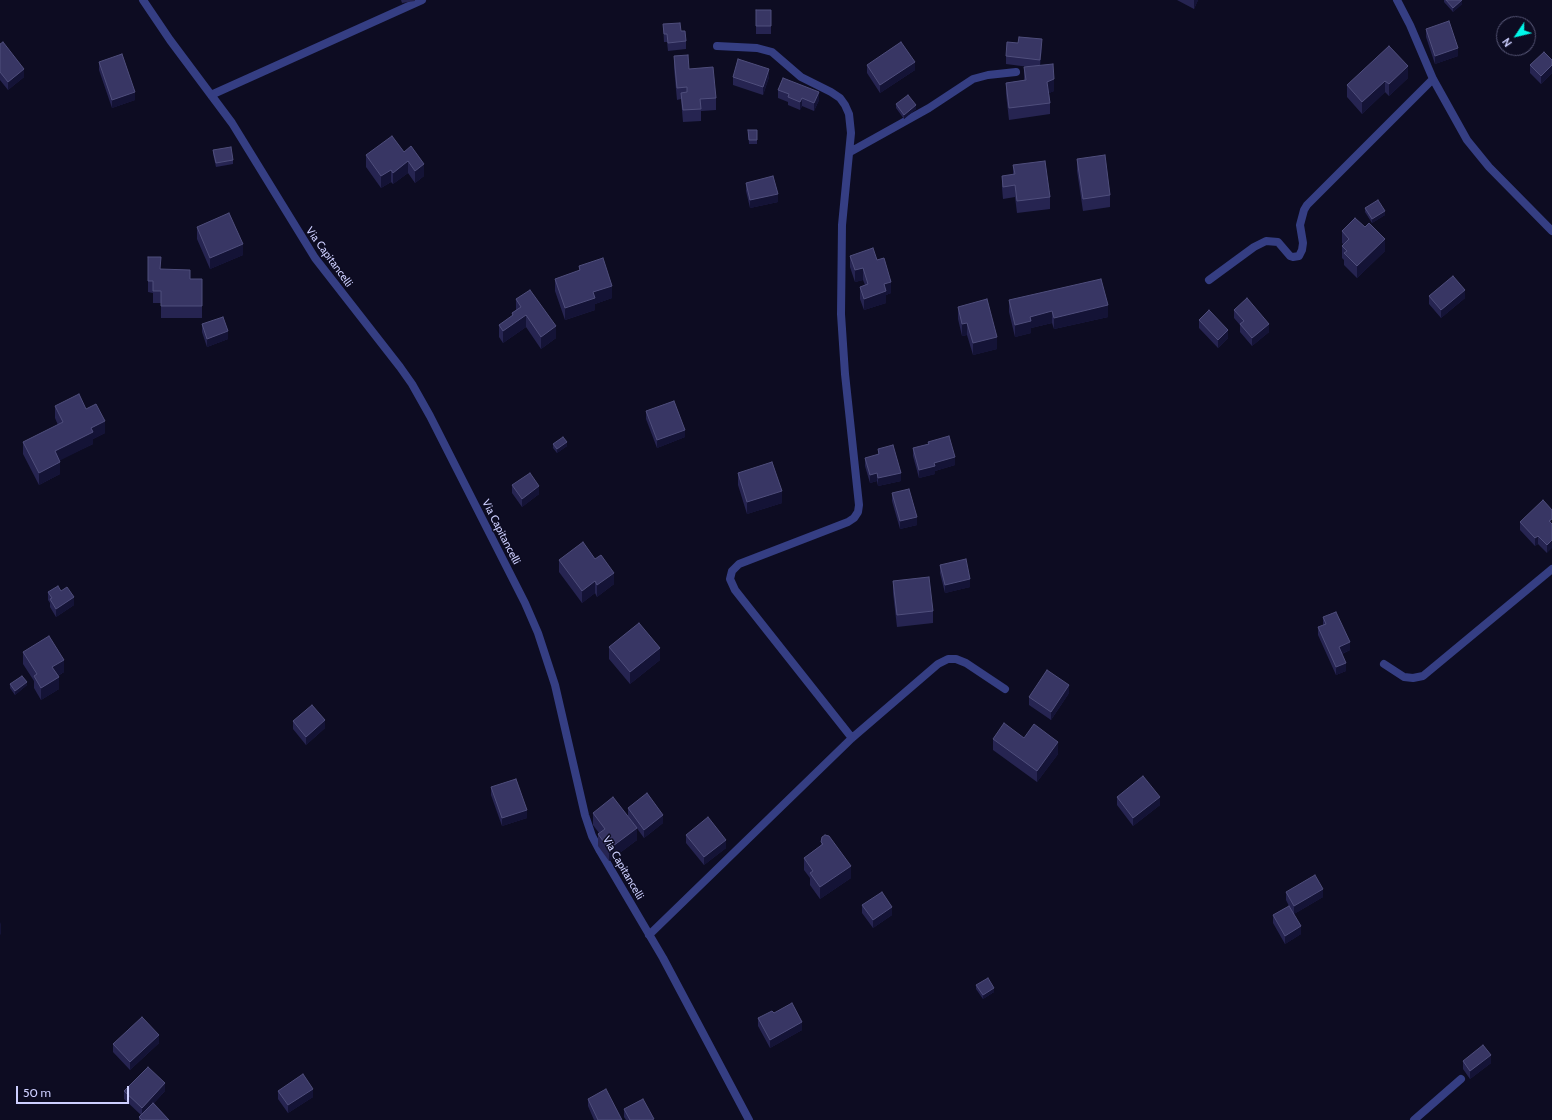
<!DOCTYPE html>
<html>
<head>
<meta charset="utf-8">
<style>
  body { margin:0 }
  #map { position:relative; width:1552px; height:1120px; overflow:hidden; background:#0d0c22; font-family:Cabin,sans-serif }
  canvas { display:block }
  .north { position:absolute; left:1496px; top:16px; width:40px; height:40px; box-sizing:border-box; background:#0d0c22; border:1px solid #5a5a7a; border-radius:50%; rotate:235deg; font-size:11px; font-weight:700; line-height:16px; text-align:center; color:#cdcfff }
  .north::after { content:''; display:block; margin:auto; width:14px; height:18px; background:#00f8ea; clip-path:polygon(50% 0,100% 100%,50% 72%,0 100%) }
  .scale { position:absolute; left:16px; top:1086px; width:113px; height:18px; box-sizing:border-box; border:2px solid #cdcfff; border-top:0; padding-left:5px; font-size:12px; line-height:14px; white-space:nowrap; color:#cdcfff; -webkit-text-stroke:3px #0d0c22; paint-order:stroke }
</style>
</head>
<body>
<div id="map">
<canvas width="1552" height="1120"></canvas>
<div class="north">N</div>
<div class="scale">50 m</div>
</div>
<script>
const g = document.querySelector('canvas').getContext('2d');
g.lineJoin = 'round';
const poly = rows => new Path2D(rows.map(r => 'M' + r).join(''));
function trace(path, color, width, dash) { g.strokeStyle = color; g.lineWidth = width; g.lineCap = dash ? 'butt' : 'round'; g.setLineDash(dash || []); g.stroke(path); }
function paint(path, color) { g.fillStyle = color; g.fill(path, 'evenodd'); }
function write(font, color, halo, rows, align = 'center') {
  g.font = font + ' Cabin,sans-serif'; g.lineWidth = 3; g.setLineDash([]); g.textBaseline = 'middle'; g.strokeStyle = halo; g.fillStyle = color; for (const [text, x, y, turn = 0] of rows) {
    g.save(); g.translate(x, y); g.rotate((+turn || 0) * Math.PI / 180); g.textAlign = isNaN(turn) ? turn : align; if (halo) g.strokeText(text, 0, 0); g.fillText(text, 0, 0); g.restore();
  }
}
const minor = poly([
  [143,0,170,40,232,123,315,258,400,367,412,384,430,416,525,603,538,633,555,685,585,815,592,836,600,851,663,958,749,1120],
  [1397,0,1410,25,1433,79,1467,140,1489,167,1552,231],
  [717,46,757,48,772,52,801,77,831,92,840,98,845,105,849,114,851,133,842,225,841,314,845,374,859,505,858,512,854,518,848,522,739,564,732,571,730,579,735,590,852,738],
  [211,95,422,0],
  [850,152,929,108,973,79,988,75,1016,72],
  [1209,280,1254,247,1266,241,1278,242,1290,256,1293,257,1299,256,1302,250,1303,243,1300,225,1304,210,1307,205,1433,79],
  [1384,664,1404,677,1413,678,1423,676,1552,569],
  [649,935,852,738,938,664,948,659,956,659,966,663,1005,689],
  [1414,1120,1461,1079]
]);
const wall = poly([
  [401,0,415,0,415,1,402,3],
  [1177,0,1198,0,1194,9],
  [1444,0,1462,0,1462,4,1453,12,1444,2],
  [756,10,771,10,771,34,756,34],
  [663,24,681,31,686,41,686,49,668,51,667,42,664,42],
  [1426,29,1458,56,1435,64,1426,37],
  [0,44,24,77,8,90,0,80],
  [1042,47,1040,65,1054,91,1049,93,1050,103,1050,114,1009,120,1006,94,1006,83,1024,80,1024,67,1029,67,1006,64,1006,56],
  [674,56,689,69,716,98,716,110,701,111,701,121,683,122,681,99,677,100,674,68],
  [1552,60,1552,73,1541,84,1530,73,1530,65],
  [99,62,135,100,112,108,99,70],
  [867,65,915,70,880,93,867,73],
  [733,77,769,77,763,95,733,85],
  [1408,78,1389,96,1385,92,1362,114,1347,97,1347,85],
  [778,90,819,100,814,111,802,106,800,110,788,105,788,102,778,98],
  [896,104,916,109,904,119,896,108],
  [748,130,757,140,757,144,749,144],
  [213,150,233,160,233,164,216,167,213,154],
  [404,152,424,176,415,183,408,173,393,184,391,182,381,188,366,167,366,155],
  [1077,159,1110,195,1110,207,1083,211,1077,171],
  [1013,165,1050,197,1050,209,1017,213,1015,197,1003,199,1002,188,1002,176,1013,175],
  [746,183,778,202,750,208,746,191],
  [1365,208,1385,215,1372,223,1365,212],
  [197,227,243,255,210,269,197,239],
  [1342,231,1385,251,1357,278,1344,265,1344,260,1342,258,1342,246,1343,244,1342,243],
  [850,256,877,260,891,293,886,295,886,303,864,310,860,299,860,287,865,285,863,280,855,282,850,267],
  [148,257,161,269,190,279,202,279,202,318,161,318,161,303,153,303,153,293,148,292],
  [579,266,612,298,595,304,595,310,565,320,555,291,555,279,579,271],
  [1429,296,1465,298,1441,318,1429,304],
  [516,299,556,338,541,349,526,327,503,343,499,337,499,325,512,316,512,313,516,310],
  [1009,300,1108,317,1054,329,1052,323,1031,328,1031,333,1015,337,1009,312],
  [958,307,997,349,973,355,967,335,962,336,958,319],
  [1234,310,1269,332,1252,346,1240,332,1240,325,1234,318],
  [1199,320,1228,338,1218,348,1199,328],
  [202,324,228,339,207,347,202,332],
  [55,406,86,409,105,433,93,439,93,444,59,460,60,474,39,485,23,454,23,442,58,425,55,418],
  [646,411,685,437,657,448,646,419],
  [928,442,955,465,935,471,935,474,919,478,913,456,913,448,928,444],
  [553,444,567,446,557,453,553,448],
  [878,449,901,481,878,486,877,481,870,483,865,466,865,458,878,455],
  [738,473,782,503,747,514,738,485],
  [512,485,539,494,522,507,512,493],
  [892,493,917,525,900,529,892,501],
  [1552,510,1547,553,1538,544,1535,546,1520,530,1520,522],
  [559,560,614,584,597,597,595,593,582,603,559,572],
  [940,565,970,587,945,593,940,573],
  [893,581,933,611,933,623,897,627,893,593],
  [61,591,74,605,56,617,50,607,50,603,48,600,48,592],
  [1323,617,1350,650,1342,654,1346,671,1336,675,1318,635,1318,627,1323,625],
  [609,647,660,660,630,684,609,659],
  [23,652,64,672,58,676,59,689,41,700,34,688,34,681,23,664],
  [10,684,27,685,15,695,10,688],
  [1069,693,1051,720,1029,705,1029,697],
  [293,721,325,728,306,745,293,729],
  [993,739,1058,754,1037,782,993,750],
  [491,787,527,818,502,826,491,795],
  [1117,797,1160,805,1133,826,1117,805],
  [628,808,663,823,644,838,628,816],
  [593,813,637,840,609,861,598,846,598,834,599,833,593,825],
  [686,835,726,848,704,865,686,843],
  [821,842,851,878,820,899,810,885,810,878,804,870,804,858,821,845],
  [1286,892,1323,897,1294,914,1301,934,1285,944,1273,923,1273,915,1289,906,1286,900],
  [862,905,892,915,873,928,862,913],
  [976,985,994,992,983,999,976,989],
  [774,1013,802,1030,770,1048,758,1026,758,1018],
  [159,1043,130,1070,113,1052,113,1044],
  [1463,1061,1491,1063,1470,1079,1463,1069],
  [124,1091,165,1091,154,1103,169,1120,139,1120,139,1117,141,1115,124,1099],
  [278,1091,313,1097,288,1113,278,1099],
  [588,1099,622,1120,594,1120,588,1106],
  [624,1109,654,1120,626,1120,624,1117]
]);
const shadedWall = poly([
  [1194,0,1198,0,1194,9],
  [1462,0,1462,4,1453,12,1453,8],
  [1042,39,1042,47,1040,68,1040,60],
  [1458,48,1458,56,1435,64,1435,56],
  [915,62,915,70,880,93,880,85],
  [1552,65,1552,73,1541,84,1541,76],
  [1408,66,1408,78,1389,96,1389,84],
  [24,69,24,77,8,90,8,82],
  [769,69,769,77,763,95,763,87],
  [1054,79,1054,91,1047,94,1047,82],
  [1385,81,1385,92,1362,114,1362,102],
  [135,92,135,100,112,108,112,100],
  [819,92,819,100,814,111,814,103],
  [802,98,802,106,800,110,800,102],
  [916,105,916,109,904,119,904,115],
  [408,161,408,173,393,184,393,173],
  [424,164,424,176,415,183,415,171],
  [391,170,391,182,381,188,381,176],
  [778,194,778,202,750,208,750,200],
  [1385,211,1385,215,1372,223,1372,219],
  [1385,239,1385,251,1357,278,1357,266],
  [243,244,243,255,210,269,210,258],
  [863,268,863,280,855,282,855,270],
  [891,282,891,293,886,295,886,303,864,310,864,299,884,284],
  [612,286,612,298,595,304,595,310,565,320,565,308,593,292],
  [1465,290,1465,298,1441,318,1441,310],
  [1108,305,1108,317,1054,329,1054,318],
  [1052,311,1052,323,1031,328,1031,333,1015,337,1015,325,1030,317],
  [526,315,526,327,503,343,503,331],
  [967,323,967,335,962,336,962,324],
  [1269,324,1269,332,1252,346,1252,338],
  [556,326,556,338,541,349,541,337],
  [1228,330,1228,338,1218,348,1218,340],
  [228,331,228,339,207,347,207,339],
  [997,337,997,349,973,355,973,343],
  [105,421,105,433,93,439,93,444,55,463,55,451,91,428],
  [685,430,685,437,657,448,657,440],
  [567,442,567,446,557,453,557,449],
  [955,457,955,465,935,471,935,474,919,478,919,470,934,463],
  [60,462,60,474,39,485,39,473],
  [877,473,877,481,870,483,870,475],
  [901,473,901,481,878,486,878,478],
  [539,486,539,494,522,507,522,499],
  [782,491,782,503,747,514,747,502],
  [917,517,917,525,900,529,900,521],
  [1538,536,1538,544,1535,546,1535,538],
  [1552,540,1552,548,1547,553,1547,545],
  [614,573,614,584,597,597,597,585],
  [970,579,970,587,945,593,945,585],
  [595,581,595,593,582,603,582,591],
  [74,597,74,605,56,617,56,609],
  [1350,642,1350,650,1339,655,1339,647],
  [660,648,660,660,630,684,630,672],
  [64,660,64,672,52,679,52,667],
  [1346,663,1346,671,1336,675,1336,667],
  [59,677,59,689,41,700,41,688],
  [27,682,27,685,15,695,15,691],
  [1069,685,1069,693,1051,720,1051,712],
  [325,720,325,728,306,745,306,737],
  [1058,742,1058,754,1037,782,1037,771],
  [1160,797,1160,805,1133,826,1133,818],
  [527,810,527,818,502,826,502,818],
  [663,815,663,823,644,838,644,830],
  [637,828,637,840,609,861,609,849],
  [726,840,726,848,704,865,704,857],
  [851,866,851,878,820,899,820,887],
  [1323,889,1323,897,1294,914,1294,906],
  [892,907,892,915,873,928,873,920],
  [1,922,1,934,0,935,0,924],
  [1301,926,1301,934,1285,944,1285,936],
  [994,988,994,992,983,999,983,995],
  [802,1022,802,1030,770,1048,770,1040],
  [159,1035,159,1043,130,1070,130,1062],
  [1491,1055,1491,1063,1470,1079,1470,1071],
  [165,1083,165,1091,142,1116,142,1108],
  [313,1089,313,1097,288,1113,288,1105]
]);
const building = poly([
  [1446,0,1462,0,1453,8,1446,0],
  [756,10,771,10,771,26,756,26,756,10],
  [1449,21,1458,48,1435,56,1426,29,1449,21],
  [680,23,681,31,685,31,686,41,668,43,667,34,664,34,663,24,680,23],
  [1019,37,1042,39,1040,60,1006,56,1007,42,1018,43,1019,37],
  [3,42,24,69,8,82,0,72,0,44,3,42],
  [901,42,915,62,880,85,867,65,901,42],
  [1389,46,1408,66,1389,84,1385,81,1362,102,1347,85,1389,46],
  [1544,52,1552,60,1552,65,1541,76,1530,65,1544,52],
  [122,54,135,92,112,100,99,62,122,54],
  [688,55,689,69,713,67,716,98,700,99,701,109,683,110,681,93,687,92,687,87,677,88,674,56,688,55],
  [738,59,769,69,763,87,733,77,738,59],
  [1053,64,1054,79,1047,82,1050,103,1009,108,1006,83,1026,80,1024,67,1053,64],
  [783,78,819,92,814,103,802,98,800,102,788,97,789,94,778,90,783,78],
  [908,95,916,105,904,115,896,104,908,95],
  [748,130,757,130,757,140,749,140,748,130],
  [392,136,404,152,411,146,424,164,415,171,408,161,393,173,391,170,381,176,366,155,392,136],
  [231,147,233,160,216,163,213,150,231,147],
  [1105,155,1110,195,1083,199,1077,159,1105,155],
  [1045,161,1050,197,1017,201,1015,185,1003,187,1002,176,1015,174,1013,165,1045,161],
  [773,176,778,194,750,200,746,183,773,176],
  [1378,200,1385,211,1372,219,1365,208,1378,200],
  [229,213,243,244,210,258,197,227,229,213],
  [1355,218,1365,227,1369,223,1385,239,1357,266,1344,253,1347,251,1342,246,1349,239,1342,231,1355,218],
  [873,248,877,260,884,258,891,282,884,284,886,291,864,299,860,287,868,284,863,268,855,270,850,256,873,248],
  [148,257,161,257,160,269,190,270,190,279,202,279,202,306,161,306,161,291,153,291,153,281,148,281,148,257],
  [603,258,612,286,593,292,595,298,565,308,555,279,580,270,579,266,603,258],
  [1453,276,1465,290,1441,310,1429,296,1453,276],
  [1101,279,1108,305,1054,318,1052,311,1030,317,1031,321,1015,325,1009,300,1101,279],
  [530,290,556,326,541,337,526,315,503,331,499,325,513,315,512,313,521,307,516,299,530,290],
  [1247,298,1269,324,1252,338,1240,324,1244,321,1234,310,1247,298],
  [987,299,997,337,973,343,967,323,962,324,958,307,987,299],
  [1209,310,1228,330,1218,340,1199,320,1209,310],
  [223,317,228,331,207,339,202,324,223,317],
  [79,394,86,409,96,404,105,421,91,428,93,432,55,451,60,462,39,473,23,442,63,422,55,406,79,394],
  [674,401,685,430,657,440,646,411,674,401],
  [949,436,955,457,934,463,935,466,919,470,913,448,929,444,928,442,949,436],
  [563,437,567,442,557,449,553,444,563,437],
  [893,445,901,473,878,478,877,473,870,475,865,458,879,454,878,449,893,445],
  [772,462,782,491,747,502,738,473,772,462],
  [530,473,539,486,522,499,512,485,530,473],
  [909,489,917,517,900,521,892,493,909,489],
  [1543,500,1552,510,1552,519,1549,521,1552,524,1552,540,1547,545,1538,536,1535,538,1520,522,1543,500],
  [583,542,595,559,601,555,614,573,597,585,595,581,582,591,559,560,583,542],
  [966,559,970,579,945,585,940,565,966,559],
  [929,577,933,611,897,615,893,581,929,577],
  [58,586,61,591,67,587,74,597,56,609,50,599,52,598,48,592,58,586],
  [1336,612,1350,642,1339,647,1346,663,1336,667,1318,627,1326,624,1323,617,1336,612],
  [639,623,660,648,630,672,609,647,639,623],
  [49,636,64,660,52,667,59,677,41,688,34,676,37,674,23,652,49,636],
  [1047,670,1069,685,1051,712,1029,697,1047,670],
  [22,676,27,682,15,691,10,684,22,676],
  [312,705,325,720,306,737,293,721,312,705],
  [1004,723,1024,738,1034,724,1058,742,1037,771,993,739,1004,723],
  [1143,776,1160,797,1133,818,1117,797,1143,776],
  [516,779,527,810,502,818,491,787,516,779],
  [647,793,663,815,644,830,628,808,647,793],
  [613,797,637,828,609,849,598,834,605,829,593,813,613,797],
  [708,817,726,840,704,857,686,835,708,817],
  [825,835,829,836,851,866,820,887,810,873,813,871,804,858,823,844,821,842,822,837,825,835],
  [1315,875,1323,889,1294,906,1286,892,1315,875],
  [882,892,892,907,873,920,862,905,882,892],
  [1289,906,1301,926,1285,936,1273,915,1289,906],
  [988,978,994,988,983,995,976,985,988,978],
  [792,1003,802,1022,770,1040,758,1018,772,1011,774,1013,792,1003],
  [142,1017,159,1035,130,1062,113,1044,142,1017],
  [1483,1045,1491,1055,1470,1071,1463,1061,1483,1045],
  [148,1067,165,1083,142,1108,124,1091,148,1067],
  [303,1074,313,1089,288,1105,278,1091,303,1074],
  [606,1089,622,1120,598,1120,588,1099,606,1089],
  [643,1099,654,1119,652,1120,630,1120,624,1109,643,1099],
  [153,1103,169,1120,142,1120,139,1117,153,1103]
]);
const streetNames = [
  ["Via Capitancelli",329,257,54],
  ["Via Capitancelli",501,532,63],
  ["Via Capitancelli",623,868,60]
];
trace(minor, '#353e83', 8);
paint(wall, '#262451');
paint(shadedWall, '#141336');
paint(building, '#383664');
trace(building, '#4f4e7c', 1);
write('11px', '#cdcfff', '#0d0c22', streetNames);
</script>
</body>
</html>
